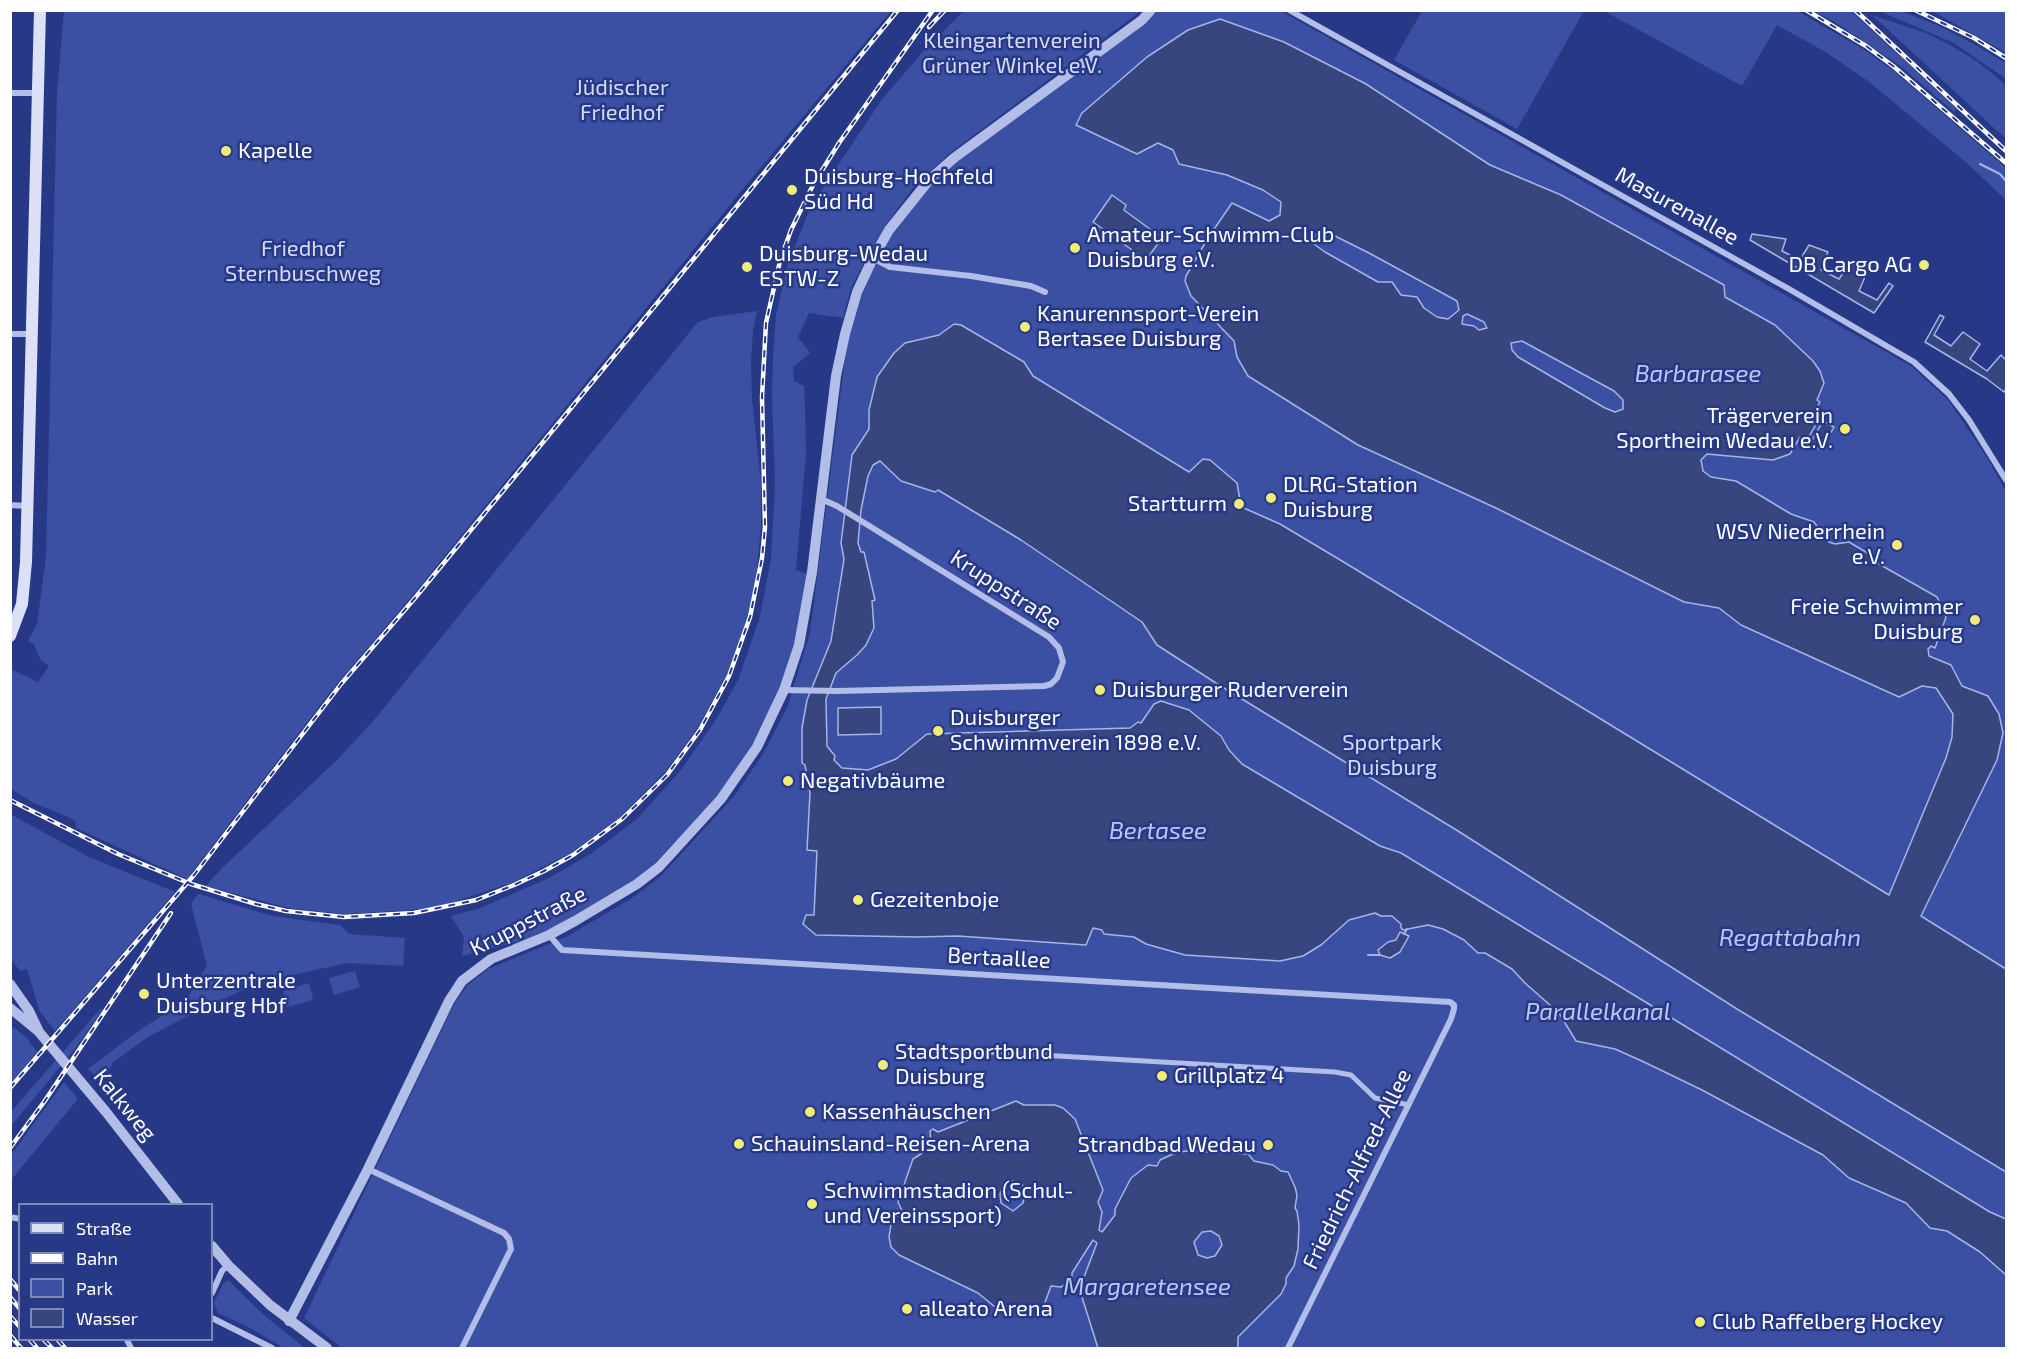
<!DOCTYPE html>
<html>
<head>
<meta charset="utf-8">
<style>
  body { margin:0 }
  #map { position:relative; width:2017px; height:1359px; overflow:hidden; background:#273887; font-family:"Exo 2",sans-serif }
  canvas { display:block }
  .frame { position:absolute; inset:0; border:12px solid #fff; pointer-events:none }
  .legend { position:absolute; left:18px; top:1203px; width:195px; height:138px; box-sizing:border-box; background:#273887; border:2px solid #7d88b7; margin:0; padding:8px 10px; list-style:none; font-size:18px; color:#fff }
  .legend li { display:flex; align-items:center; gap:12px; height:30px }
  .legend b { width:30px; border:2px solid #7d88b7 }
</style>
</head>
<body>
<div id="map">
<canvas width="2017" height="1359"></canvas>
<div class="frame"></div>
<ul class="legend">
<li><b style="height:8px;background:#dce1f7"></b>Straße</li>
<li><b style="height:8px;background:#fff"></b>Bahn</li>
<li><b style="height:16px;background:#3b50a3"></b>Park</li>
<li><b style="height:16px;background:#384680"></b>Wasser</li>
</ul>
</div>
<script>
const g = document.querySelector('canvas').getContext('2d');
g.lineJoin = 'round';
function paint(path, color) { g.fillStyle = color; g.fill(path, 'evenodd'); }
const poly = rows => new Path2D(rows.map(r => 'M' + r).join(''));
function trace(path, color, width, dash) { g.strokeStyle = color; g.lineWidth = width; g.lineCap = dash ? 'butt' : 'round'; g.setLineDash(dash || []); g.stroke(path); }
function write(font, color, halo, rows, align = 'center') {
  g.font = font + ' "Exo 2",sans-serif'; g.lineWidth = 5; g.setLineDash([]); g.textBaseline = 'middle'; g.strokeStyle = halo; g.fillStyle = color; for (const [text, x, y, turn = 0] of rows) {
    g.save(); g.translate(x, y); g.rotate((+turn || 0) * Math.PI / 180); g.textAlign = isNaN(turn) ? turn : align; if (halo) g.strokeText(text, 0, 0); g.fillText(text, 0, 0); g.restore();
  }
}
const green = poly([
  [2003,10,2006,12,2006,53,1932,11],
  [64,11,891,11,747,184,413,595,335,686,187,879,76,828,75,820,32,802,11,789,11,672,12,670,38,682,49,666,40,659,34,644,28,641,37,624,46,557,57,94],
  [964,11,1141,11,950,153,916,184,885,226,868,255,851,288,843,318,809,313,798,337,810,353,793,367,794,381,804,386,805,409,806,453,796,570,807,574,795,644,780,688,768,714,744,761,723,790,655,863,634,880,560,925,521,941,462,956,464,937,451,916,478,909,549,878,592,853,638,818,681,770,717,718,738,680,759,620,771,559,775,483,772,397,773,355,776,315,788,263,811,206,883,98,926,48],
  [1157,11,1281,11,1911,366,1948,400,1988,459,2006,492,2006,1348,342,1348,304,1318,454,1004,468,985,488,969,566,937,629,900,659,878,735,795,763,754,787,708,810,633,847,343,857,303,877,257,900,222,937,180,958,161,1147,21],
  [1422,11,1422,10,1584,11,1517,129,1394,60],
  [1604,11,1797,11,1863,49,1895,72,2006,168,2006,200,1967,163,1868,81,1824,51,1777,25,1742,86],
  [1813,11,1851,11,1957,109,1954,112,1899,65,1833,21],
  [1879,11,1901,11,1937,25,1970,42,2006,63,2006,79,1954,43],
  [1872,15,1926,33,1952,46,1978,62,2006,85,2006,139],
  [757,311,753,331,751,361,752,400,761,482,761,526,755,589,748,617,727,674,698,728,665,772,620,817,571,853,511,883,448,904,414,910,345,914,288,908,206,886,222,868,338,759,374,720,698,322,713,317],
  [10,814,89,857,175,892,55,1031,39,1010,27,969,20,971,11,959],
  [198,894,273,916,340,925,349,934,405,938,403,966,347,963,261,982,199,1010,148,1037,113,1062,103,1083,88,1069,134,1034,186,1000,207,966,191,904],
  [355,971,360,987,334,995,329,978],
  [309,983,313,1000,287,1007,283,991],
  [100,1009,102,1010,75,1049,11,1126,11,1112],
  [13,1027,26,1037,37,1052,11,1083,11,1032],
  [64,1082,77,1098,76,1101,11,1180,11,1155],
  [228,1280,265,1316,305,1348,284,1348,250,1328,218,1313,214,1303,223,1284]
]);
const water = poly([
  [1220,19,1284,42,1366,84,1490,165,1561,195,1724,285,1725,297,1775,325,1813,361,1820,371,1824,383,1817,400,1820,402,1815,411,1822,414,1807,440,1800,437,1790,454,1773,460,1707,454,1701,460,1703,471,1711,477,1736,481,1791,514,1814,522,1829,542,1835,544,1849,542,1874,557,1872,560,1937,597,1946,617,1935,648,1931,646,1928,649,1929,656,1951,665,1962,686,1988,696,1999,714,2003,733,1997,760,1921,916,2006,969,2006,1172,1737,1009,1458,831,1219,685,1157,645,1142,622,1021,540,938,490,935,492,901,481,880,461,873,465,868,476,861,510,858,543,861,552,864,552,875,600,872,601,874,628,866,645,857,655,836,673,826,699,827,746,835,756,834,760,842,768,868,770,896,759,927,734,1130,728,1138,722,1141,723,1154,704,1161,701,1189,710,1221,736,1229,750,1242,764,1380,846,1401,853,1990,1212,2006,1219,2006,1275,1980,1252,1947,1231,1930,1228,1906,1203,1849,1178,1823,1155,1702,1090,1644,1062,1615,1049,1576,1041,1559,1013,1525,983,1512,969,1485,953,1478,953,1464,940,1443,929,1428,925,1403,930,1401,928,1401,924,1392,916,1381,916,1375,913,1349,920,1321,945,1303,956,1280,961,1185,955,1146,944,1134,937,1104,934,1102,930,1093,928,1086,945,958,936,916,937,816,935,803,924,806,915,814,915,817,851,807,850,810,793,805,765,802,763,802,728,807,700,831,641,844,559,841,543,852,455,869,429,869,410,877,377,894,353,905,343,939,335,954,324,961,325,1024,362,1033,376,1189,472,1203,459,1210,460,1237,483,1240,500,1237,505,1280,524,1342,561,1889,895,1946,758,1952,737,1953,714,1936,688,1922,686,1899,697,1741,625,1719,608,1684,602,1496,508,1358,445,1248,376,1237,357,1234,341,1191,296,1185,281,1186,276,1208,238,1232,203,1269,221,1280,215,1281,202,1263,190,1227,175,1179,164,1173,150,1158,143,1137,154,1076,125,1082,113,1147,57,1188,30,1220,19],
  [1317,233,1329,233,1369,253,1457,301,1459,310,1448,319,1437,317,1424,308,1417,297,1401,295,1392,282,1378,282,1325,252,1311,242,1317,233],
  [1467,314,1484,322,1487,328,1479,330,1474,326,1462,324,1463,316,1467,314],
  [1522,341,1614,391,1623,400,1623,409,1615,412,1605,408,1518,357,1512,350,1511,343,1522,341],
  [1112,195,1126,205,1124,210,1162,238,1146,260,1093,222,1112,195],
  [1752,234,1786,239,1782,251,1800,260,1809,245,1828,252,1821,270,1839,279,1850,263,1867,272,1859,291,1877,300,1889,283,1893,286,1874,313,1750,240,1752,234],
  [1940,315,1944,317,1934,335,1951,346,1963,332,1980,344,1970,359,1987,371,2001,355,2006,360,2006,389,2004,392,1987,379,1925,342,1940,315],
  [1823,421,1834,427,1821,450,1810,444,1823,421],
  [881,707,881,734,838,735,838,708,881,707],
  [1400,932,1409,936,1400,952,1390,958,1380,955,1378,950,1388,942,1396,940,1400,932],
  [1016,1101,1024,1105,1055,1105,1063,1108,1075,1119,1103,1190,1098,1202,1102,1212,1099,1230,1102,1232,1115,1215,1115,1209,1131,1178,1148,1165,1157,1166,1160,1160,1173,1154,1185,1151,1248,1154,1254,1161,1273,1165,1281,1171,1288,1172,1295,1187,1297,1195,1295,1208,1297,1211,1299,1225,1298,1249,1294,1266,1286,1278,1286,1284,1281,1294,1238,1337,1238,1348,1098,1348,1081,1294,1085,1288,1084,1277,1097,1243,1093,1240,1072,1273,1072,1280,1061,1287,1051,1286,1044,1305,995,1307,978,1293,899,1255,891,1247,889,1237,892,1219,903,1213,898,1202,913,1159,924,1152,931,1142,930,1131,933,1129,938,1132,1016,1101],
  [1012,1181,1021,1183,1026,1190,1023,1203,1013,1211,1001,1203,1000,1194,1003,1186,1012,1181],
  [1211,1231,1219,1236,1222,1245,1215,1256,1207,1258,1198,1255,1194,1242,1202,1232,1211,1231]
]);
const stream = poly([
  [1980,164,2000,174,2006,181],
  [1404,934,1407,929],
  [1368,955,1380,955]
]);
const pedestrian = poly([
  [937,1049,1335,1072,1351,1075,1375,1098,1409,1105]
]);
const minor = poly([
  [1289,10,1789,289,1914,362,1949,394,1969,420,2006,480],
  [10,93,37,93],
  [873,258,890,267,971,276,1031,286,1045,292],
  [10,334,32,334],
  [10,505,27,506],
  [784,690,837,691,1044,686,1051,684,1057,678,1063,662,1059,648,1049,637,837,506,821,499],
  [549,935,562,950,1450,1002,1454,1005,1454,1009,1451,1019,1288,1348],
  [368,1169,504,1233,509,1239,511,1249,462,1348],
  [10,1217,20,1219],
  [212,1293,222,1271,228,1265],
  [212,1318,272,1348],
  [127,1340,131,1348]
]);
const tertiary = poly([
  [10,984,29,1011,39,1032,106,1112,178,1204],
  [10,1008,38,1031],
  [212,1246,228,1265,270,1305,327,1348],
  [289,1321,368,1169,449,1001,462,981,491,959,549,935,575,921,637,884,659,867,721,799,757,747,784,690,799,645,812,572,836,376,845,334,857,292,873,258,889,230,930,179,954,158,1142,20,1151,10]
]);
const secondary = poly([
  [10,636,22,604,26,562,40,10]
]);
const rail = poly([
  [1806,10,1866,46,1893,66,2006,163],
  [1855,10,2006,151],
  [1915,10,1974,38,2006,58],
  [929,27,945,10],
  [10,800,118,854,191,884,256,904,286,911,344,917,414,913,476,900,514,885,544,871,573,855,622,819,667,775,700,730,729,676,750,617,762,558,765,527,762,397,766,323,780,261,791,230,813,185,839,143,933,10],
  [10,1088,194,875,341,684,415,598,898,10],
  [10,1148,44,1102,171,913],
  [10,1279,20,1291],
  [10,1297,20,1309],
  [10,1316,20,1327],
  [10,1335,21,1348],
  [30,1340,37,1348],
  [44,1340,52,1348],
  [58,1340,65,1348]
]);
const markers = [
  [226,151,6,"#f1ec77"],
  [792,190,6,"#f1ec77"],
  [1075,248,6,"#f1ec77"],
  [1924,265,6,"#f1ec77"],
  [747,267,6,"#f1ec77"],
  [1025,327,6,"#f1ec77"],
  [1845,429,6,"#f1ec77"],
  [1271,498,6,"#f1ec77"],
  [1239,504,6,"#f1ec77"],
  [1897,545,6,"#f1ec77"],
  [1975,620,6,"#f1ec77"],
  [1100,690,6,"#f1ec77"],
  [938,731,6,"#f1ec77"],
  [788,781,6,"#f1ec77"],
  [858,900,6,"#f1ec77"],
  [144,994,6,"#f1ec77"],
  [883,1065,6,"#f1ec77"],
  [1162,1076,6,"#f1ec77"],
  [810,1112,6,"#f1ec77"],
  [739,1144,6,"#f1ec77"],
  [1268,1145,6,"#f1ec77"],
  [812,1204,6,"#f1ec77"],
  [907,1309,6,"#f1ec77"],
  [1700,1322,6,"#f1ec77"]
];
const parkNames = [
  ["Kleingartenverein",1012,41],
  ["Grüner Winkel e.V.",1012,66],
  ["Jüdischer",622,88],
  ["Friedhof",622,113],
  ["Friedhof",303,249],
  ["Sternbuschweg",303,274],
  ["Sportpark",1392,743],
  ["Duisburg",1392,768]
];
const poiNames = [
  ["Kapelle",238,151],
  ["Duisburg-Hochfeld",804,177],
  ["Süd Hd",804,202],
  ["Amateur-Schwimm-Club",1087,235],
  ["Duisburg e.V.",1087,260],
  ["Duisburg-Wedau",759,254],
  ["ESTW-Z",759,279],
  ["DB Cargo AG",1912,265,"right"],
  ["Kanurennsport-Verein",1037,314],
  ["Bertasee Duisburg",1037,339],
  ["Trägerverein",1833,416,"right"],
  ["Sportheim Wedau e.V.",1833,441,"right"],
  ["DLRG-Station",1283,485],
  ["Duisburg",1283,510],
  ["Startturm",1227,504,"right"],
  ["WSV Niederrhein",1885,532,"right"],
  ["e.V.",1885,557,"right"],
  ["Freie Schwimmer",1963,607,"right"],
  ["Duisburg",1963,632,"right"],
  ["Duisburger Ruderverein",1112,690],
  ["Duisburger",950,718],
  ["Schwimmverein 1898 e.V.",950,743],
  ["Negativbäume",800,781],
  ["Gezeitenboje",870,900],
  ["Unterzentrale",156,981],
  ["Duisburg Hbf",156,1006],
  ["Stadtsportbund",895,1052],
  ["Duisburg",895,1077],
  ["Grillplatz 4",1174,1076],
  ["Kassenhäuschen",822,1112],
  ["Schauinsland-Reisen-Arena",751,1144],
  ["Strandbad Wedau",1256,1145,"right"],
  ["Schwimmstadion (Schul-",824,1191],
  ["und Vereinssport)",824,1216],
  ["alleato Arena",919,1309],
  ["Club Raffelberg Hockey",1712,1322]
];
const streetNames = [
  ["Masurenallee",1677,206,29],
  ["Kruppstraße",1006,590,33],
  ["Kruppstraße",528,921,-27],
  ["Bertaallee",999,958,3],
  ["Kalkweg",125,1105,51],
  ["Friedrich-Alfred-Allee",1357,1169,-64]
];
const waterNames = [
  ["Barbarasee",1698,374],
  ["Bertasee",1158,831],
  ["Regattabahn",1790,938],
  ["Parallelkanal",1598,1012],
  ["Margaretensee",1147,1287]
];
paint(green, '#3b50a3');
paint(water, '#384680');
trace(water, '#a6b5e9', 1.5);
trace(stream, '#a6b5e9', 2);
trace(pedestrian, '#b2bde8', 5);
trace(minor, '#b2bde8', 6);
trace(tertiary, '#b2bde8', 10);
trace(secondary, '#dce1f7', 12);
trace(rail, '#fff', 4.5);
trace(rail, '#273887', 2, [7]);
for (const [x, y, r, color] of markers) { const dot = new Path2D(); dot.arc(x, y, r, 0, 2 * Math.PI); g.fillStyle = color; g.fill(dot); trace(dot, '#273887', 2); }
write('22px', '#d6dcf6', '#273887', parkNames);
write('22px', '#fff', '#273887', poiNames, 'left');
write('22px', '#fff', '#273887', streetNames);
write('italic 24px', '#bdc8f0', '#273887', waterNames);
</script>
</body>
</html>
